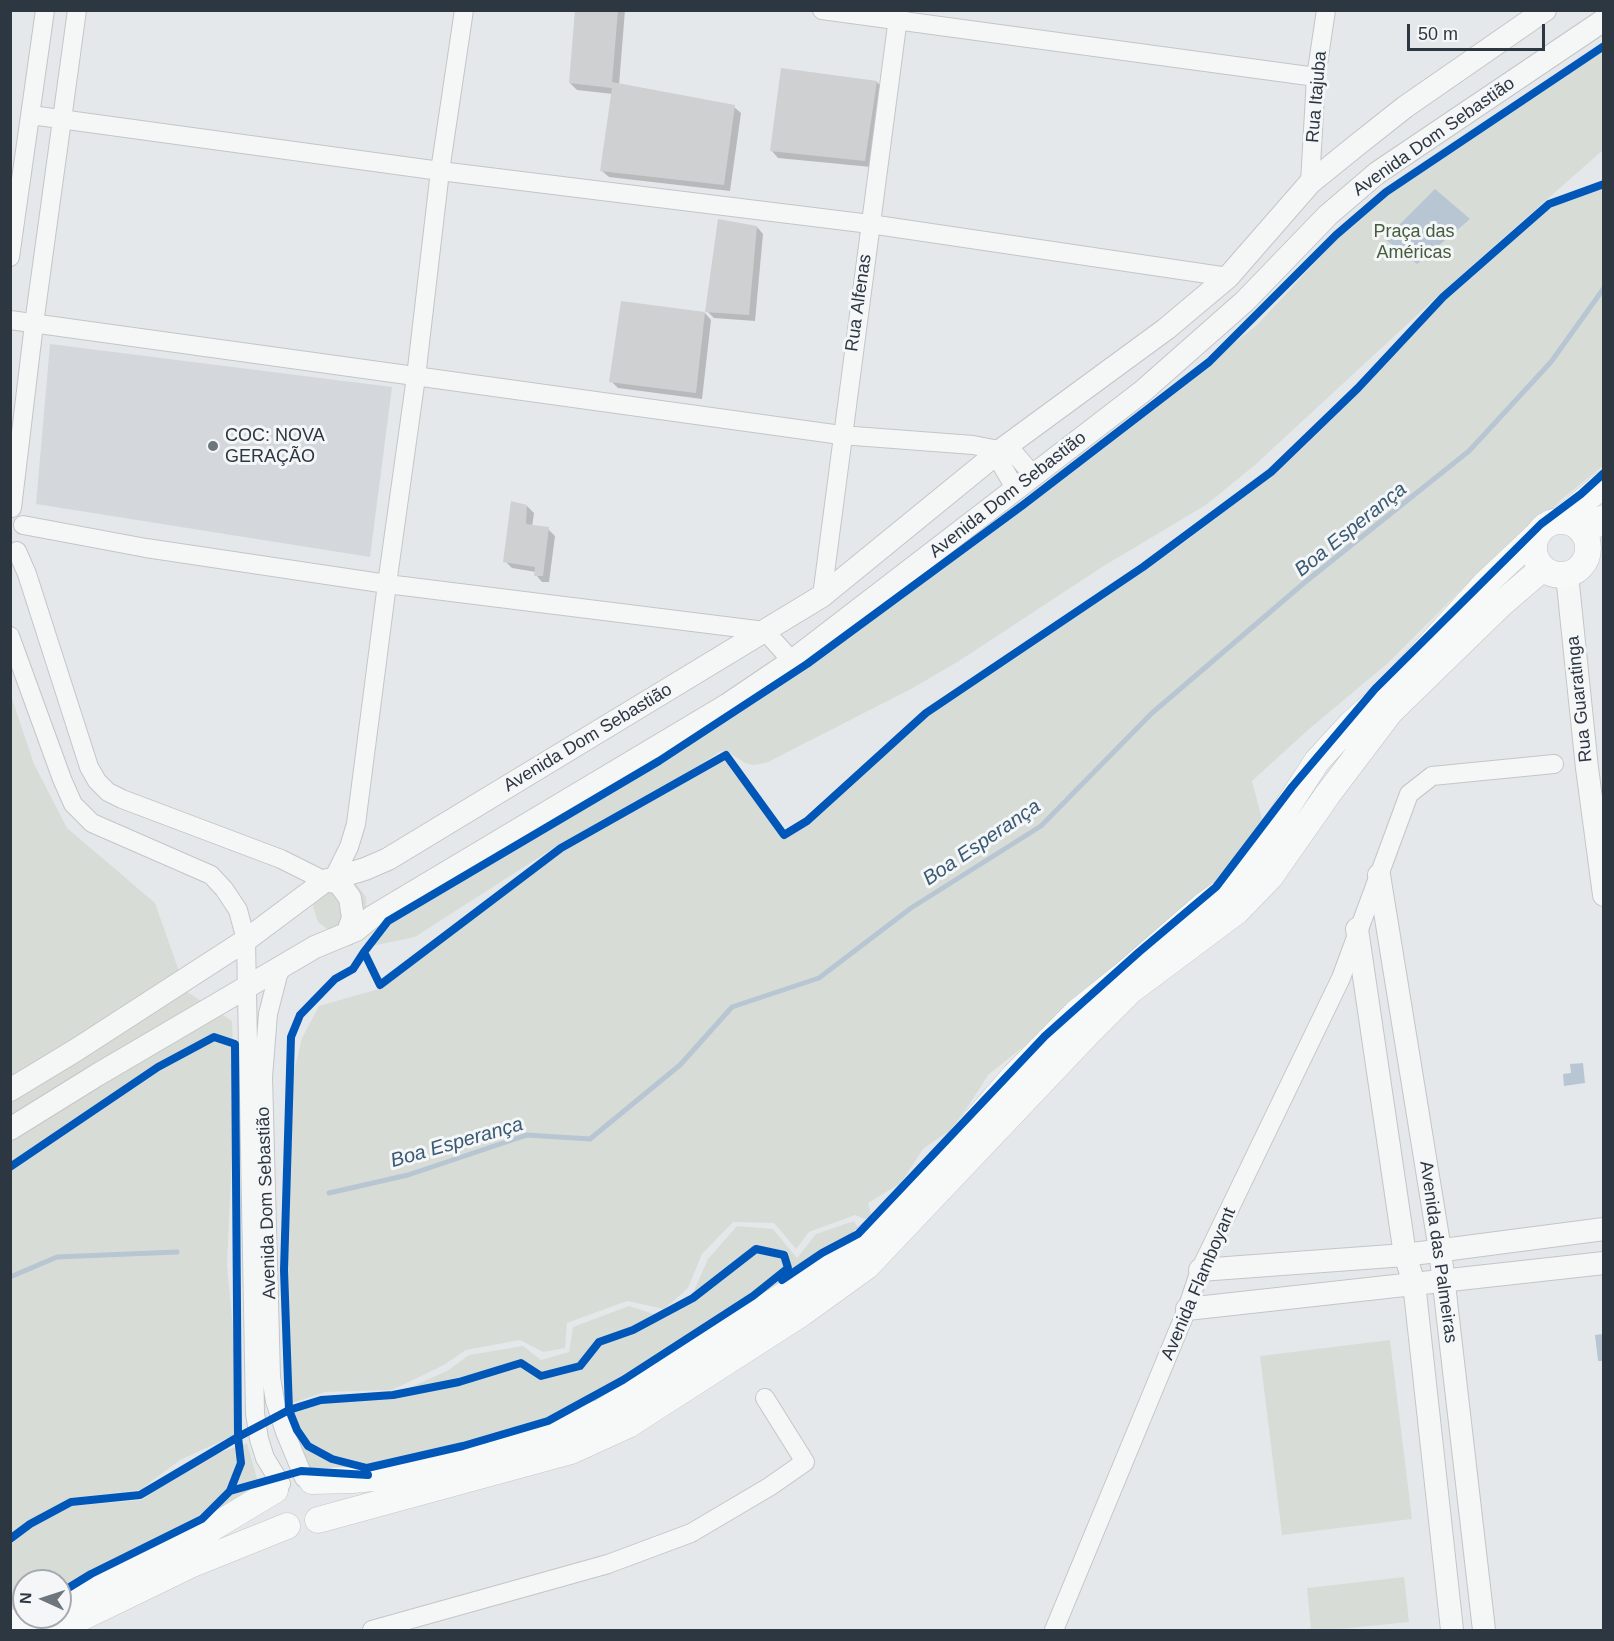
<!DOCTYPE html>
<html>
<head>
<meta charset="utf-8">
<style>
  body { margin:0 }
  #map { position:relative; width:1614px; height:1641px; overflow:hidden; background:#e5e8ea; font-family:Arial,sans-serif }
  canvas { display:block }
  .frame { position:absolute; inset:0; border:12px solid #2d3742; pointer-events:none }
  .north { position:absolute; left:12px; top:1569px; width:60px; height:60px; box-sizing:border-box; background:#f4f6f8; border:2px solid #a4aaaf; border-radius:50%; rotate:273deg; font-size:16px; font-weight:700; line-height:24px; text-align:center; color:#2d3742 }
  .north::after { content:''; display:block; margin:auto; width:21px; height:27px; background:#6d757d; clip-path:polygon(50% 0,100% 100%,50% 72%,0 100%) }
  .scale { position:absolute; left:1407px; top:24px; width:138px; height:27px; box-sizing:border-box; border:3px solid #2d3742; border-top:0; padding-left:8px; font-size:18px; line-height:21px; white-space:nowrap; color:#2d3742; -webkit-text-stroke:4px #f4f6f8; paint-order:stroke }
</style>
</head>
<body>
<div id="map">
<canvas width="1614" height="1641"></canvas>
<div class="frame"></div>
<div class="north">N</div>
<div class="scale">50 m</div>
</div>
<script>
const g = document.querySelector('canvas').getContext('2d');
g.lineJoin = 'round';
function paint(path, color) { g.fillStyle = color; g.fill(path, 'evenodd'); }
const poly = rows => new Path2D(rows.map(r => 'M' + r).join(''));
function trace(path, color, width, dash) { g.strokeStyle = color; g.lineWidth = width; g.lineCap = dash ? 'butt' : 'round'; g.setLineDash(dash || []); g.stroke(path); }
function write(font, color, halo, rows, align = 'center') {
  g.font = font + ' Arial,sans-serif'; g.lineWidth = 6; g.setLineDash([]); g.textBaseline = 'middle'; g.strokeStyle = halo; g.fillStyle = color; for (const [text, x, y, turn = 0] of rows) {
    g.save(); g.translate(x, y); g.rotate((+turn || 0) * Math.PI / 180); g.textAlign = isNaN(turn) ? turn : align; if (halo) g.strokeText(text, 0, 0); g.fillText(text, 0, 0); g.restore();
  }
}
const built = poly([
  [50,344,392,387,370,557,36,504]
]);
const green = poly([
  [1603,45,1603,150,1441,293,1255,465,1206,505,1102,567,959,661,911,689,766,763,753,765,745,763,727,751,721,751,641,803,555,847,415,937,372,946,373,943,392,923,743,710,802,672,1143,414,1256,326,1338,238,1388,191,1453,142,1496,118],
  [1603,187,1603,466,1563,498,1499,564,1465,586,1388,663,1308,730,1252,781,1262,819,1232,867,1172,915,1107,975,1068,1005,1023,1047,988,1075,971,1102,950,1130,923,1149,901,1183,868,1203,872,1217,865,1219,855,1215,809,1232,796,1249,774,1223,733,1222,702,1254,688,1288,664,1309,627,1301,567,1323,565,1348,543,1352,520,1340,466,1350,444,1365,392,1390,325,1392,287,1405,284,1270,287,1162,294,1071,302,1038,319,1006,382,988,563,850,727,757,783,838,809,822,928,715,1186,541,1273,475,1359,391,1444,301,1543,211],
  [10,693,34,764,67,828,155,903,186,991,232,1021,235,1090,227,1265,235,1349,236,1397,241,1432,180,1460,140,1490,70,1498,26,1522,11,1535],
  [351,881,357,885,366,897,367,913,330,931,318,922,313,907,314,899],
  [854,1221,860,1231,600,1406,396,1470,356,1473,307,1468,284,1418,321,1400,393,1395,447,1371,469,1355,523,1346,541,1360,569,1352,573,1327,629,1306,663,1317,693,1293,708,1259,737,1226,773,1229,797,1258,816,1234],
  [1390,1340,1412,1519,1282,1535,1260,1356],
  [247,1443,261,1493,60,1597,60,1581,24,1581,24,1613,11,1619,11,1544,30,1528,71,1506,142,1500,187,1464],
  [1404,1577,1409,1622,1330,1630,1311,1630,1307,1588]
]);
const water = poly([
  [1435,189,1470,219,1417,264,1385,239],
  [1583,1063,1585,1083,1564,1086,1563,1074,1571,1073,1570,1064],
  [1603,1334,1603,1361,1598,1361,1595,1335]
]);
const shadow = poly([
  [577,10,625,10,619,85,734,107,741,113,730,191,609,177,602,171,613,94,577,90,570,83],
  [877,82,883,89,871,167,778,158,772,151],
  [757,227,763,234,755,321,714,318,707,311],
  [705,313,711,320,702,399,618,388,611,381],
  [527,506,534,513,532,527,548,529,555,536,549,582,542,582,536,575,536,572,512,568,505,561]
]);
const stream = poly([
  [329,1193,408,1175,527,1135,590,1139,680,1065,732,1007,819,978,911,908,1041,826,1152,713,1304,583,1469,451,1551,362,1604,288],
  [10,1277,57,1257,177,1252]
]);
const building = poly([
  [575,10,618,10,612,82,735,105,724,185,600,171,612,88,569,83],
  [781,68,877,81,865,161,770,151],
  [718,219,757,226,749,315,705,312],
  [621,301,705,312,696,393,609,382],
  [511,501,527,505,526,524,549,527,543,576,534,576,535,567,503,562]
]);
const minor = poly([
  [822,10,1316,77],
  [31,115,440,171,870,224,1228,277],
  [1310,183,1316,77,1326,10],
  [10,257,45,10],
  [10,320,841,435,973,445,1014,453,1033,475],
  [1001,450,1001,464,1015,488],
  [12,508,34,324,77,10],
  [23,525,146,548,387,584,765,631,792,661],
  [17,551,27,574,89,767,97,781,108,792,122,799,281,859,325,881],
  [822,596,899,10],
  [10,636,62,779,73,804,92,823,211,875,224,889,238,910,246,940,255,1413,259,1439,265,1458,281,1484],
  [334,877,349,847,356,824,387,584,416,377,440,171,464,10],
  [283,966,278,975,268,1014,263,1077,271,1377,275,1401,285,1432,304,1478],
  [372,1630,608,1564,691,1533,769,1487,805,1462,765,1398],
  [1054,1630,1187,1309,1200,1270,1341,978,1409,794,1432,776,1554,764]
]);
const tertiary = poly([
  [1567,575,1587,768,1604,895],
  [1379,875,1440,1250,1484,1630],
  [327,880,339,883,350,898,353,918,347,934],
  [1357,929,1405,1255,1414,1283,1452,1630],
  [10,1090,76,1050,246,940,325,881,365,869,388,859,822,596,1001,450,1166,329,1228,277,1310,183,1357,145,1405,107,1545,10],
  [10,1129,97,1075,315,947,356,930,372,917,727,705,792,661,1143,391,1245,301,1328,215,1377,173,1604,20],
  [1200,1270,1405,1255,1604,1229],
  [1187,1309,1604,1263]
]);
const secondary = poly([
  [1561,520,1604,484],
  '1534 548a27 27 0 1 1 54 0a27 27 0 1 1-54 0Z',
  [1584,533,1604,518],
  [312,1481,352,1480,395,1476,510,1446,602,1412,836,1262,894,1215,1014,1076,1076,1013,1121,977,1203,906,1229,888,1252,861,1317,761,1351,724,1390,689,1485,584,1537,535],
  [318,1520,571,1451,628,1425,802,1313,867,1266,1090,1031,1130,991,1237,911,1270,877,1328,794,1390,712,1500,605,1543,568],
  [60,1605,207,1531,275,1490],
  [10,1624,31,1617],
  [56,1630,190,1565,287,1526]
]);
const cycleway = poly([
  [364,952,380,985,561,848,726,755,784,835,807,821,926,713,1143,567,1271,472,1358,388,1443,297,1549,204,1604,184],
  [10,1167,158,1067,214,1037,235,1044,238,1437,289,1410,321,1400,393,1395,459,1382,521,1363,541,1376,580,1366,599,1342,633,1330,693,1298,756,1249,784,1255,788,1268,753,1296,623,1380,548,1421,463,1446,367,1468,332,1459,308,1446,297,1430,289,1410,284,1270,291,1037,300,1015,335,979,353,969,364,952,388,921,659,761,807,664,1023,505,1209,362,1336,235,1386,192,1604,46],
  [782,1280,822,1253,858,1234,1045,1036,1139,952,1216,887,1292,787,1375,689,1541,524,1581,494,1604,473],
  [230,1491,301,1471,368,1475],
  [10,1539,30,1524,71,1502,140,1495,238,1437,241,1463,230,1491,202,1519,91,1574,60,1593]
]);
const markers = [
  [213,446,6,"#6d757d"]
];
const streetNames = [
  ["Rua Itajuba",1317,97,-85],
  ["Avenida Dom Sebastião",1434,137,-35],
  ["Rua Alfenas",859,303,-82],
  ["Avenida Dom Sebastião",1008,495,-38],
  ["Rua Guaratinga",1580,699,-96],
  ["Avenida Dom Sebastião",588,738,-31],
  ["Avenida Dom Sebastião",267,1203,-92],
  ["Avenida das Palmeiras",1438,1252,82],
  ["Avenida Flamboyant",1199,1284,-67]
];
const parkNames = [
  ["Praça das",1414,232],
  ["Américas",1414,253]
];
const poiNames = [
  ["COC: NOVA",225,436],
  ["GERAÇÃO",225,457]
];
const waterNames = [
  ["Boa Esperança",1351,530,-39],
  ["Boa Esperança",982,843,-34],
  ["Boa Esperança",457,1143,-16]
];
paint(built, '#d4d8dd');
paint(green, '#d7ddd6');
paint(water, '#b7c6d2');
paint(shadow, '#0003');
trace(stream, '#b7c6d2', 5);
paint(building, '#ced0d2');
trace(minor, '#c3c6c8', 20);
trace(tertiary, '#c3c6c8', 24);
trace(secondary, '#c3c6c8', 27);
trace(minor, '#f5f6f6', 18);
trace(tertiary, '#f5f6f6', 22);
trace(secondary, '#f7f8f8', 26);
trace(cycleway, '#0057b8', 8);
for (const [x, y, r, color] of markers) { const dot = new Path2D(); dot.arc(x, y, r, 0, 2 * Math.PI); g.fillStyle = color; g.fill(dot); trace(dot, '#f4f6f8', 2); }
write('18px', '#2d3742', '#f4f6f8', streetNames);
write('18px', '#455d3c', '#f4f6f8', parkNames);
write('18px', '#2d3742', '#f4f6f8', poiNames, 'left');
write('italic 20px', '#3a5973', '#f4f6f8', waterNames);
</script>
</body>
</html>
